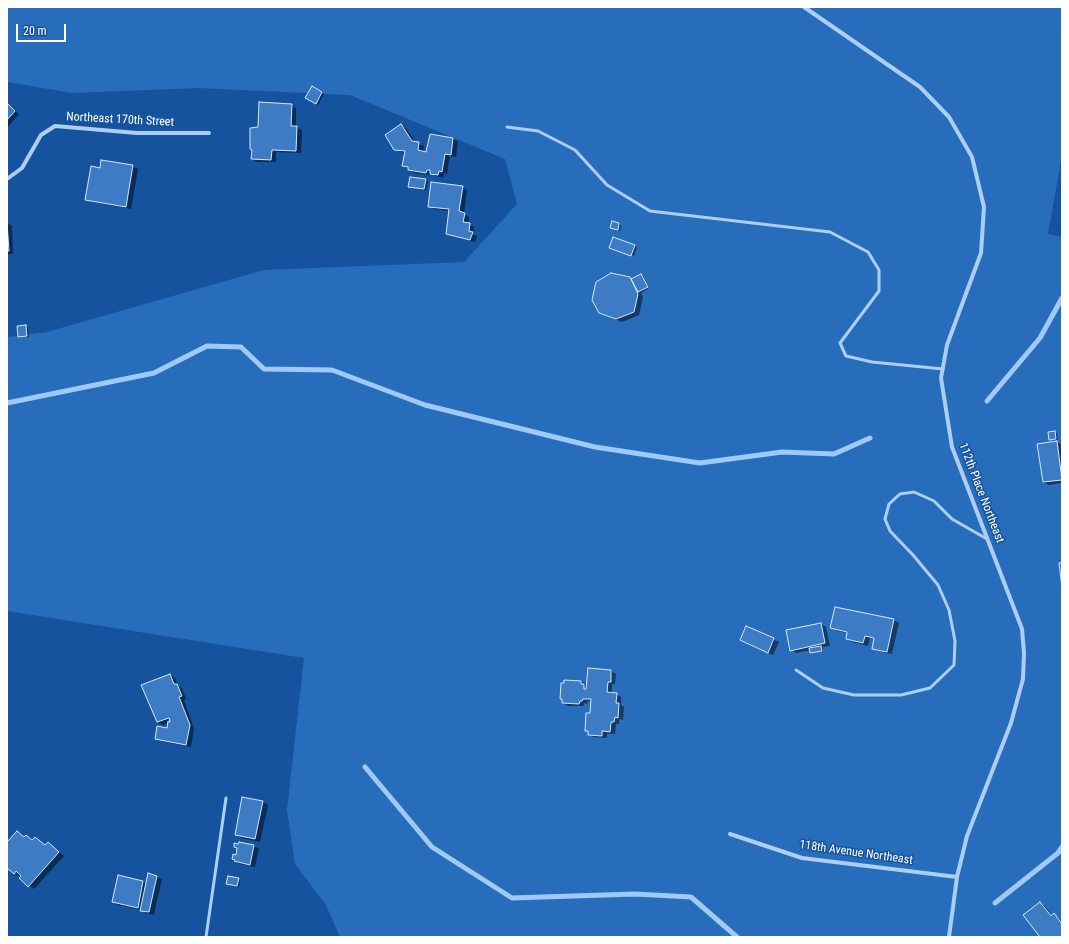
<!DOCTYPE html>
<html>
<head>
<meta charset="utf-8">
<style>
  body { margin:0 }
  #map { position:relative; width:1069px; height:944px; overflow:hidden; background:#15539e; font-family:"Roboto Condensed",sans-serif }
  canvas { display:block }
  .frame { position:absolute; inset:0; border:8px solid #fff; pointer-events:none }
  .scale { position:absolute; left:16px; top:24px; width:50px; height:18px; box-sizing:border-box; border:2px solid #fff; border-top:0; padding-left:5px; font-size:12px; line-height:14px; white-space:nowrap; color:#fff; -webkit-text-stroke:3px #15539e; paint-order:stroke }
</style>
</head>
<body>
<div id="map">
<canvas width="1069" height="944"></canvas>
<div class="frame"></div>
<div class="scale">20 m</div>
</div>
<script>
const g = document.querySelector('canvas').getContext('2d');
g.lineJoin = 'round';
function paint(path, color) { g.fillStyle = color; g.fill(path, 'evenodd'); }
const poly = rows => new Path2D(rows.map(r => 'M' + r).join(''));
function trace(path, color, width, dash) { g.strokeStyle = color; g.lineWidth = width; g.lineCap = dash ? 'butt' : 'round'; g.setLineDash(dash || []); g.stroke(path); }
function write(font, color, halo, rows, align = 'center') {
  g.font = font + ' "Roboto Condensed",sans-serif'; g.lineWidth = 3; g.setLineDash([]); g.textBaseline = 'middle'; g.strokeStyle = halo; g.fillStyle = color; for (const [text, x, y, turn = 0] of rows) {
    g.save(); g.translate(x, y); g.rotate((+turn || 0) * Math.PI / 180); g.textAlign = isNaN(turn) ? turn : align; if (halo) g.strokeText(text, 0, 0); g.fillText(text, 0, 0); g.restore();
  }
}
const green = poly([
  [7,7,1062,7,1062,155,1048,234,1062,237,1062,937,340,937,326,905,295,864,287,810,304,658,7,611,7,337,47,332,264,270,464,262,517,204,505,159,350,95,198,88,72,93,7,82]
]);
const shadow = poly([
  [312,87,324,94,318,105,306,98],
  [7,103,19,114,7,128],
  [291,105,296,108,296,127,302,130,301,153,276,152,276,162,257,162,252,159,259,128],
  [401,125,406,128,416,143,424,146,423,152,427,153,430,136,453,139,458,142,456,157,450,156,447,174,444,173,443,178,436,176,431,174,431,175,414,173,403,166,406,153,400,152,395,149],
  [132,166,138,169,131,209,92,202,86,199,101,169],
  [426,180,428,181,426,190,412,187],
  [462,187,467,190,464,214,469,217,468,224,474,227,473,234,477,236,475,242,452,236,447,233,450,211,434,209,429,206],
  [612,222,621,225,620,231,611,228],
  [7,223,12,226,13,254,7,254],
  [613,238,637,247,634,256,612,248],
  [640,275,643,276,649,288,641,293,643,297,639,315,622,322,599,313,629,278,631,280],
  [25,326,28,327,29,337,21,337,19,336],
  [1055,432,1057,433,1058,440,1052,440,1050,439],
  [1057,442,1062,445,1062,483,1049,485,1043,482],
  [836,608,894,620,899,623,892,654,878,651,873,648,875,639,870,638,868,646,852,642,847,639,848,633,837,631,832,628],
  [821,624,826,627,830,646,823,647,823,651,813,653,811,650,796,653,791,650],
  [746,627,779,642,773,655,746,643],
  [589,669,611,671,616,674,615,684,612,684,612,694,616,694,621,697,621,705,624,707,623,720,619,719,619,724,616,724,615,734,607,734,607,738,594,737,589,735,589,732,586,731,591,714,592,701,588,701,587,704,584,703,584,706,568,706,563,703,563,700,561,698,581,681,586,684,586,686,588,687],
  [170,675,175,678,178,686,182,688,186,699,184,700,194,729,191,747,161,741,156,738,168,729,169,722,163,725,158,722],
  [263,802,268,805,260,842,241,838,236,835],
  [17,832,25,838,27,836,33,840,35,838,46,845,48,843,64,856,34,889,7,866,7,843],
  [254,846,259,849,255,867,240,864,235,861,238,848],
  [119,877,143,882,147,884,157,877,162,879,154,915,146,913,141,910,118,905,113,902],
  [238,879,240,880,239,887,230,885],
  [1040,903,1045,906,1052,916,1054,915,1059,918,1062,922,1062,937,1041,937]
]);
const stream = poly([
  [987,401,1040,338,1062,298],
  [7,403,154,373,207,346,241,347,264,369,332,370,425,405,595,447,700,463,782,452,834,454,870,438],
  [365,767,432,847,512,898,635,894,691,897,737,937],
  [995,903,1058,853,1062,847]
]);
const building = poly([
  [312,86,322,92,316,104,305,98,312,86],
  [259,102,292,104,291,126,297,126,296,151,272,150,271,160,251,159,252,150,250,149,250,128,258,127,259,102],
  [7,103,15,111,7,120,7,103],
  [401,124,412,141,419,142,418,150,426,152,430,134,453,138,451,155,445,154,442,172,439,171,438,175,430,174,430,170,427,170,426,173,408,170,408,167,402,166,405,151,394,150,385,135,401,124],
  [101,160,133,165,126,207,85,200,91,166,100,168,101,160],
  [410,177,426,179,424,189,408,187,410,177],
  [431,182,463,186,459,211,465,213,463,222,470,223,469,231,473,232,470,240,446,234,449,209,428,207,431,182],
  [612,221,619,223,618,230,610,228,612,221],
  [7,222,9,251,7,251,7,222],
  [613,237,635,245,631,256,609,248,613,237],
  [611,273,630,277,638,294,634,312,616,319,599,313,592,300,596,282,611,273],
  [641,274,648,287,638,292,631,279,641,274],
  [26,325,27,336,18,337,17,326,26,325],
  [1055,431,1056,439,1049,440,1048,432,1055,431],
  [1057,441,1062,480,1043,482,1037,444,1057,441],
  [1062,562,1062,588,1059,563,1062,562],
  [835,607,894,619,887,652,872,649,874,638,865,636,863,643,846,639,847,632,830,628,835,607],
  [821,623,825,643,790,651,786,630,821,623],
  [746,626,774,638,768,653,740,640,746,626],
  [821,646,822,651,810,653,809,648,821,646],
  [588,668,611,670,611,682,608,682,607,692,617,693,616,703,619,703,618,718,615,717,614,722,611,722,610,732,602,731,602,736,588,735,588,731,585,731,586,713,590,713,591,699,583,699,582,701,580,701,579,704,562,703,562,699,560,699,561,683,564,683,564,680,581,681,581,684,584,684,584,689,586,689,588,668],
  [170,674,174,684,177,684,182,696,179,697,190,725,186,745,155,739,157,726,167,728,168,721,170,722,169,718,157,722,141,685,170,674],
  [242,797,263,801,255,839,235,835,242,797],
  [17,831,24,837,26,835,32,840,35,837,45,845,48,842,59,852,28,887,19,878,21,876,16,871,14,874,7,868,7,842,17,831],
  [239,842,254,845,250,865,234,861,235,860,232,859,233,854,236,855,237,848,234,847,234,843,238,844,239,842],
  [148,873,157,876,149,912,140,911,148,873],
  [118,875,143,881,138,908,112,902,118,875],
  [228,876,239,878,237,886,226,884,228,876],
  [1040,902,1051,916,1054,913,1062,924,1062,937,1040,937,1023,915,1040,902]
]);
const service = poly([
  [507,127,538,131,575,150,607,185,650,211,830,232,868,252,879,270,879,291,840,343,846,356,872,362,943,369],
  [796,670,823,688,854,695,901,695,930,688,954,665,955,641,949,610,938,585,913,555,890,531,885,519,889,504,900,494,914,492,934,501,952,519,987,539],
  [206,937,226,798]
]);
const minor = poly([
  [804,7,920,87,949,117,972,157,984,207,981,253,947,345,941,378,952,447,1022,629,1024,653,1023,679,1011,723,967,836,957,877,949,937],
  [7,179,22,168,41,135,55,126,137,133,209,133],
  [730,834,802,858,957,877]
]);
const streetNames = [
  ["Northeast 170th Street",120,120,3],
  ["112th Place Northeast",981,493,69],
  ["118th Avenue Northeast",856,853,8]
];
paint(green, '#286dbc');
paint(shadow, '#0007');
trace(stream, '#9fc9f6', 5);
paint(building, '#3d7cc5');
trace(building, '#d5e8fd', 1);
trace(service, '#adcef3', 3);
trace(minor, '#adcef3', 4);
write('12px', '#fff', '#15539e', streetNames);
</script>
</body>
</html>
